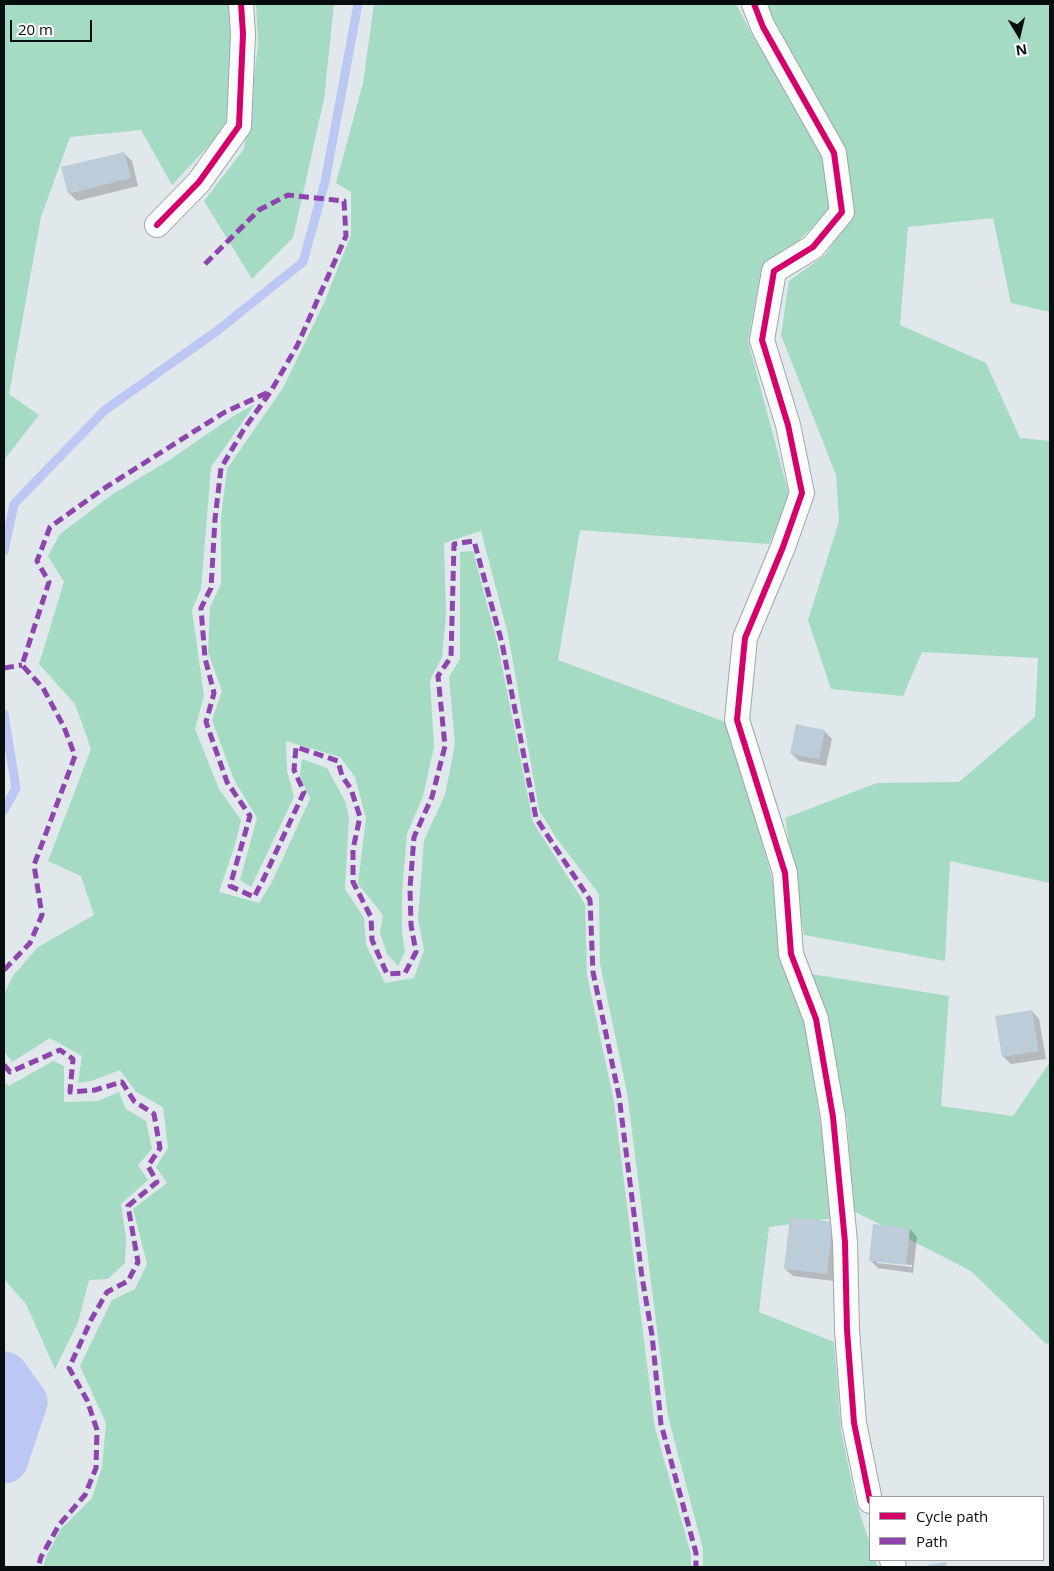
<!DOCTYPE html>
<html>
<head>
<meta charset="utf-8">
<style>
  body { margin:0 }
  #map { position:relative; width:1054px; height:1571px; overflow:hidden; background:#e0e8eb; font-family:"Open Sans",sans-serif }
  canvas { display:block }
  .frame { position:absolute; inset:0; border:5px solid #080d0f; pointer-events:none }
  .legend { position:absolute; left:869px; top:1496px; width:175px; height:65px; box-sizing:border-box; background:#fff; border:1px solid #9c9e9f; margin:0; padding:6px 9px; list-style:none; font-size:15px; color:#080d0f }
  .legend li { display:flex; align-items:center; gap:10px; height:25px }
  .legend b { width:25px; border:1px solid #9c9e9f }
  .north { position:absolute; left:994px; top:10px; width:50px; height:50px; -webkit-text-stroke:4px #fff; paint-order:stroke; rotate:171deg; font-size:14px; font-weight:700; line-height:20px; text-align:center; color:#080d0f }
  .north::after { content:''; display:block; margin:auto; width:18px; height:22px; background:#080d0f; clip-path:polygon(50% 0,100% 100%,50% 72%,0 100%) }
  .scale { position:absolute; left:10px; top:20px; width:82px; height:22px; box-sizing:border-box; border:2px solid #080d0f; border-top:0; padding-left:6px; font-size:15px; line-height:18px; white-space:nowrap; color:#080d0f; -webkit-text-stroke:4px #fff; paint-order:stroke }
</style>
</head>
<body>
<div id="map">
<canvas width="1054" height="1571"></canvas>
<div class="frame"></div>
<ul class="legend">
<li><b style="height:6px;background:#d6006c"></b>Cycle path</li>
<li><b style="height:6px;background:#8e44ad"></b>Path</li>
</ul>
<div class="north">N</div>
<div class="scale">20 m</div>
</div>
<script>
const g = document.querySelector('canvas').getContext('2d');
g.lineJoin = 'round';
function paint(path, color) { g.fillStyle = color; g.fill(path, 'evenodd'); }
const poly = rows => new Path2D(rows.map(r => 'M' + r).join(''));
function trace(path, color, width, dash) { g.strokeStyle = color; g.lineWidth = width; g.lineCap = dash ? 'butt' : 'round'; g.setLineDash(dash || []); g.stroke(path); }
const forest = poly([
  [4,4,232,4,234,36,227,126,172,185,141,130,70,137,41,217,9,394,39,415,4,460],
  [256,4,334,4,324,99,293,238,252,279,204,201,244,149,258,46],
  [374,4,736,4,756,42,788,89,826,160,831,210,797,242,761,270,748,341,790,498,769,544,580,530,558,660,728,723,770,871,806,1024,834,1218,769,1227,759,1312,834,1342,841,1431,856,1502,870,1544,870,1560,875,1560,878,1567,703,1567,703,1549,668,1416,627,1092,600,964,599,894,557,839,539,810,508,634,481,531,444,543,446,614,442,657,430,680,434,747,423,796,407,834,402,892,402,931,405,952,398,966,387,954,380,933,383,915,358,884,366,818,355,777,340,757,286,741,287,771,294,797,251,887,240,880,257,818,234,780,212,720,222,691,208,652,210,607,221,584,221,518,227,469,283,388,324,303,351,235,351,192,336,183,363,83],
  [766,4,1050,4,1050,312,1011,303,993,218,908,227,900,325,986,363,1020,438,1050,441,1050,883,950,861,945,961,804,935,785,818,877,783,959,782,1035,717,1038,658,922,652,903,696,831,689,808,620,839,521,836,475,781,335,789,281,825,255,854,212,841,148],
  [255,404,211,467,201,589,192,610,204,696,195,729,219,789,241,820,235,845,219,892,259,903,272,882,310,799,300,775,302,759,327,768,345,801,349,817,345,889,364,918,366,945,385,983,414,978,424,950,418,919,424,840,445,795,455,744,449,677,460,659,460,552,473,551,498,646,533,822,585,904,587,975,614,1102,655,1428,691,1554,691,1567,43,1567,46,1557,61,1529,92,1498,102,1467,106,1423,80,1366,112,1300,135,1289,147,1264,133,1209,167,1183,156,1167,168,1148,163,1107,136,1092,120,1070,91,1081,78,1083,82,1056,50,1038,12,1062,4,1051,4,994,13,976,38,947,94,915,81,876,48,861,91,749,75,704,39,664,64,582,48,556,60,534,113,494,168,461,232,417],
  [811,974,949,996,941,1106,1013,1116,1050,1062,1050,1343,1046,1344,971,1271,854,1211,847,1119,826,1025],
  [53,1061,64,1066,64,1102,98,1101,119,1092,126,1109,146,1121,152,1149,138,1165,148,1180,121,1204,126,1238,125,1263,108,1279,89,1280,78,1322,55,1369,26,1304,4,1279,4,1082,9,1086]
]);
const shadow = poly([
  [124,153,132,161,138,186,77,201,69,193],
  [824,731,832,739,826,766,799,761,791,753],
  [1032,1011,1039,1019,1046,1059,1011,1064,1003,1056],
  [833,1224,834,1281,793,1276,785,1269],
  [910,1229,917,1237,913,1273,878,1268,871,1261],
  [877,1261,912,1265,912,1267,877,1263]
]);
const stream = poly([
  [4,551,14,504,105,410,217,331,303,262,325,182,358,4],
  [4,714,16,788,4,810]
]);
const river = poly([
  [4,1376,23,1402,4,1459]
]);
const building = poly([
  [124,152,131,178,68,194,61,167],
  [796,724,825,730,819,759,790,754],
  [1032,1010,1039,1051,1002,1057,995,1016],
  [790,1217,833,1222,827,1274,784,1269],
  [873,1224,910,1228,906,1265,869,1261],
  [946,1562,947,1567,928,1567,928,1565]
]);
const minor = poly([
  [754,4,763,27,834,153,842,212,813,247,774,271,762,340,788,425,802,493,783,547,745,638,737,720,785,873,791,954,816,1019,833,1117,845,1242,847,1330,854,1423,870,1501],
  [157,225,199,182,239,126,243,34,241,4],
  [892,1560,894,1567]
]);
const quiet = poly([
  [205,264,259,210,288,195,344,201,346,236,297,346,271,391,244,429,221,468,215,519,211,588,201,608,205,658,214,693,206,722,227,782,250,816,230,886,254,897,263,880,304,792,294,770,296,747,338,761,342,776,351,789,360,817,353,849,353,882,371,917,372,940,387,974,405,973,416,952,411,925,410,888,414,837,432,797,445,746,438,676,451,657,454,544,474,541,502,643,536,818,590,900,593,972,619,1096,642,1277,652,1335,661,1424,696,1553,696,1567],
  [4,668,22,665],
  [4,970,30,943,42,915,34,865,75,756,64,727,43,688,22,665,49,582,37,561,50,527,103,489,225,412,269,392],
  [4,1065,10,1072,60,1050,73,1059,70,1092,95,1090,122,1082,134,1101,154,1114,160,1148,148,1166,157,1182,128,1206,138,1262,128,1281,107,1292,91,1320,69,1368,87,1400,97,1430,96,1468,85,1495,59,1525,41,1557,38,1567]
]);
const cycleway = poly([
  [754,4,763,27,834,153,842,212,813,247,774,271,762,340,788,425,802,493,783,547,745,638,737,720,785,873,791,954,816,1019,833,1117,845,1242,847,1330,854,1423,870,1501],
  [157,225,199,182,239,126,243,34,241,4]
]);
paint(forest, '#a5dac3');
paint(shadow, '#0003');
trace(stream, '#bcc8f3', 9);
trace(river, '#bcc8f3', 49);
paint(building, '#bcccd9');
trace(minor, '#a0a6a8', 26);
trace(minor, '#fafcfc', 24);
trace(quiet, '#8e44ad', 5, [10, 5]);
trace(cycleway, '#d6006c', 6);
</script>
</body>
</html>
